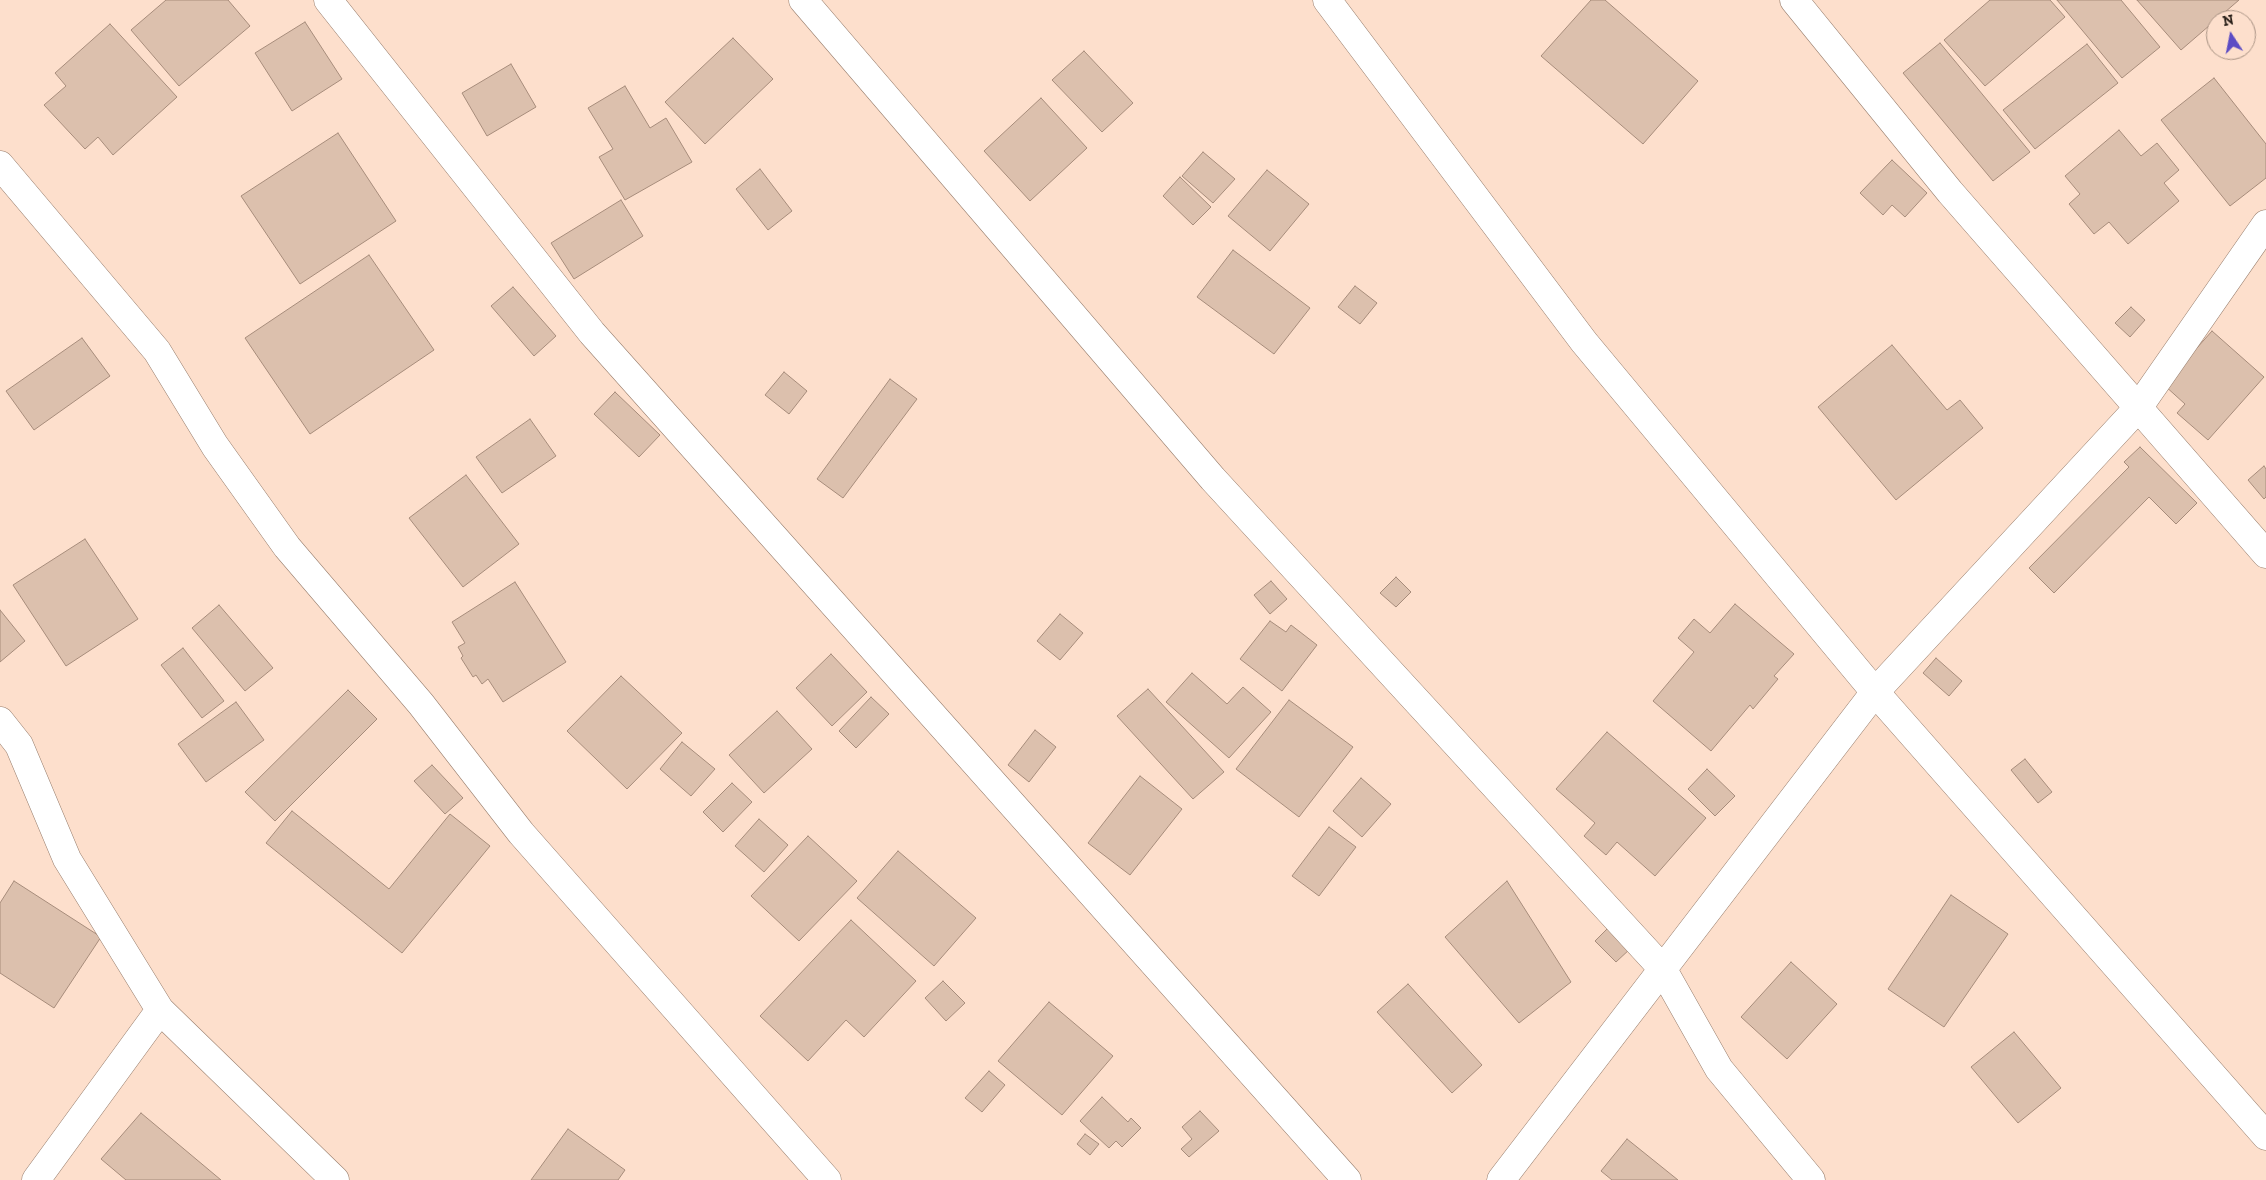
<!DOCTYPE html>
<html>
<head>
<meta charset="utf-8">
<style>
  body { margin:0 }
  #map { position:relative; width:2266px; height:1180px; overflow:hidden; background:#fddfcc; font-family:"Zilla Slab",serif }
  canvas { display:block }
  .north { position:absolute; left:2206px; top:10px; width:50px; height:50px; box-sizing:border-box; background:#fddfcc; border:1px solid #a99384; border-radius:50%; rotate:349deg; font-size:14px; font-weight:700; line-height:20px; text-align:center; color:#2a2019 }
  .north::after { content:''; display:block; margin:auto; width:18px; height:22px; background:#5c4cc4; clip-path:polygon(50% 0,100% 100%,50% 72%,0 100%) }
</style>
</head>
<body>
<div id="map">
<canvas width="2266" height="1180"></canvas>
<div class="north">N</div>
</div>
<script>
const g = document.querySelector('canvas').getContext('2d');
g.lineJoin = 'round';
function paint(path, color) { g.fillStyle = color; g.fill(path, 'evenodd'); }
const poly = rows => new Path2D(rows.map(r => 'M' + r).join(''));
function trace(path, color, width, dash) { g.strokeStyle = color; g.lineWidth = width; g.lineCap = dash ? 'butt' : 'round'; g.setLineDash(dash || []); g.stroke(path); }
const building = poly([
  [166,0,228,0,250,26,179,86,131,30,166,0],
  [1591,0,1605,0,1698,81,1643,144,1541,56,1591,0],
  [1990,0,2050,0,2065,17,1985,86,1944,40,1990,0],
  [2057,0,2121,0,2160,47,2122,78,2057,0],
  [2137,0,2239,0,2181,50,2137,0],
  [305,22,342,79,292,111,255,53,305,22],
  [110,24,177,97,113,155,98,137,85,149,44,105,66,86,55,73,110,24],
  [733,38,773,79,705,144,665,102,733,38],
  [1940,43,2030,152,1993,181,1903,73,1940,43],
  [2087,44,2118,83,2035,149,2003,110,2087,44],
  [1084,51,1133,103,1102,132,1052,80,1084,51],
  [511,64,536,107,487,136,462,93,511,64],
  [2214,78,2266,144,2266,178,2230,206,2161,120,2214,78],
  [625,86,650,128,666,118,692,162,625,200,599,157,613,149,588,108,625,86],
  [1041,98,1087,148,1030,201,984,151,1041,98],
  [2119,130,2141,156,2157,143,2179,170,2164,183,2179,201,2128,244,2109,222,2094,234,2069,204,2080,194,2065,176,2119,130],
  [338,133,396,221,300,284,241,196,338,133],
  [1203,152,1235,179,1213,203,1182,176,1203,152],
  [1892,160,1927,193,1905,217,1892,205,1883,215,1860,193,1892,160],
  [760,169,792,211,768,230,736,189,760,169],
  [1267,170,1309,204,1270,251,1228,216,1267,170],
  [1180,177,1211,207,1193,225,1163,196,1180,177],
  [621,200,643,236,574,279,551,243,621,200],
  [1233,250,1310,308,1274,354,1197,297,1233,250],
  [369,255,434,350,310,434,245,338,369,255],
  [1355,286,1377,303,1360,324,1338,307,1355,286],
  [513,287,556,336,534,356,491,306,513,287],
  [2131,307,2145,320,2130,337,2115,323,2131,307],
  [2212,331,2264,377,2208,440,2177,413,2185,404,2164,385,2212,331],
  [82,338,110,376,34,430,6,391,82,338],
  [1892,345,1947,410,1960,400,1983,428,1896,500,1818,407,1892,345],
  [784,372,807,391,789,414,765,395,784,372],
  [890,379,917,399,843,498,817,479,890,379],
  [615,392,660,435,639,457,594,414,615,392],
  [530,419,556,456,502,493,476,457,530,419],
  [2140,447,2197,503,2176,524,2149,497,2054,593,2029,568,2129,467,2124,462,2140,447],
  [2264,466,2266,469,2266,497,2264,499,2248,480,2264,466],
  [466,475,519,544,463,587,409,518,466,475],
  [85,539,138,619,66,666,13,585,85,539],
  [1396,577,1411,592,1396,607,1380,593,1396,577],
  [1271,581,1287,599,1270,614,1254,595,1271,581],
  [515,582,566,662,503,702,488,679,482,684,476,675,473,677,461,658,463,656,458,647,465,643,452,622,515,582],
  [1735,604,1794,654,1774,676,1778,679,1753,709,1750,705,1711,751,1653,701,1694,652,1678,638,1694,619,1710,633,1735,604],
  [219,605,273,668,245,691,192,628,219,605],
  [0,610,25,641,0,662,0,610],
  [1060,614,1083,633,1060,660,1037,641,1060,614],
  [1270,621,1286,632,1291,625,1317,645,1282,691,1240,659,1270,621],
  [183,648,224,701,202,718,161,665,183,648],
  [831,654,867,692,832,726,796,688,831,654],
  [1936,658,1962,681,1949,696,1923,673,1936,658],
  [1192,673,1227,704,1243,687,1271,712,1229,758,1166,702,1192,673],
  [621,676,682,733,627,789,567,731,621,676],
  [1148,689,1224,772,1193,799,1117,716,1148,689],
  [348,690,377,719,275,821,245,792,348,690],
  [871,697,889,714,856,748,839,731,871,697],
  [1289,700,1353,747,1299,817,1236,769,1289,700],
  [236,702,264,740,206,782,178,744,236,702],
  [777,711,812,749,764,793,729,755,777,711],
  [1035,730,1056,747,1029,782,1008,765,1035,730],
  [1607,732,1706,818,1655,876,1617,842,1606,855,1584,836,1595,823,1556,789,1607,732],
  [682,742,715,769,691,796,660,769,682,742],
  [2025,759,2052,792,2038,803,2011,770,2025,759],
  [432,765,463,798,445,814,414,781,432,765],
  [1707,769,1735,796,1715,816,1688,789,1707,769],
  [1140,776,1182,809,1130,875,1088,843,1140,776],
  [1361,778,1391,804,1362,837,1333,811,1361,778],
  [732,783,752,802,723,832,703,812,732,783],
  [292,811,389,889,450,814,490,846,402,953,266,843,292,811],
  [759,819,788,845,764,872,735,846,759,819],
  [1329,827,1356,847,1319,896,1292,876,1329,827],
  [808,836,857,881,799,941,751,896,808,836],
  [898,851,976,918,934,966,857,898,898,851],
  [14,881,101,937,54,1008,0,973,0,903,14,881],
  [1507,881,1571,982,1519,1023,1445,937,1507,881],
  [1951,895,2008,934,1944,1027,1888,989,1951,895],
  [851,920,916,981,864,1037,846,1020,808,1061,760,1016,851,920],
  [1610,926,1631,948,1616,962,1595,941,1610,926],
  [1791,962,1837,1004,1787,1059,1741,1017,1791,962],
  [943,981,965,1003,946,1021,925,998,943,981],
  [1408,984,1482,1065,1452,1093,1377,1012,1408,984],
  [1049,1002,1113,1056,1062,1115,998,1061,1049,1002],
  [2014,1032,2061,1088,2018,1123,1971,1067,2014,1032],
  [989,1071,1005,1085,982,1112,965,1098,989,1071],
  [1102,1097,1128,1122,1131,1118,1141,1128,1122,1147,1116,1141,1109,1148,1080,1121,1102,1097],
  [1200,1111,1219,1131,1189,1157,1181,1149,1192,1139,1182,1127,1200,1111],
  [141,1113,221,1180,126,1180,101,1159,141,1113],
  [568,1129,625,1170,618,1180,531,1180,568,1129],
  [1085,1134,1099,1144,1090,1155,1077,1144,1085,1134],
  [1627,1139,1678,1180,1612,1180,1601,1171,1627,1139]
]);
const street = poly([
  [328,0,592,333,1347,1180],
  [803,0,1213,479,1662,968,1719,1069,1811,1180],
  [1327,0,1584,342,1875,692,2266,1136],
  [1794,0,1950,192,2266,554],
  [0,165,157,351,215,446,287,547,421,704,521,833,827,1180],
  [0,721,19,745,67,859,160,1010,335,1180],
  [36,1180,160,1010],
  [1501,1180,1875,692,2138,408,2266,224]
]);
paint(building, '#dcc0ad');
trace(building, '#a78c7b', 1);
trace(street, '#977d6c', 29);
trace(street, '#fff', 28);
</script>
</body>
</html>
